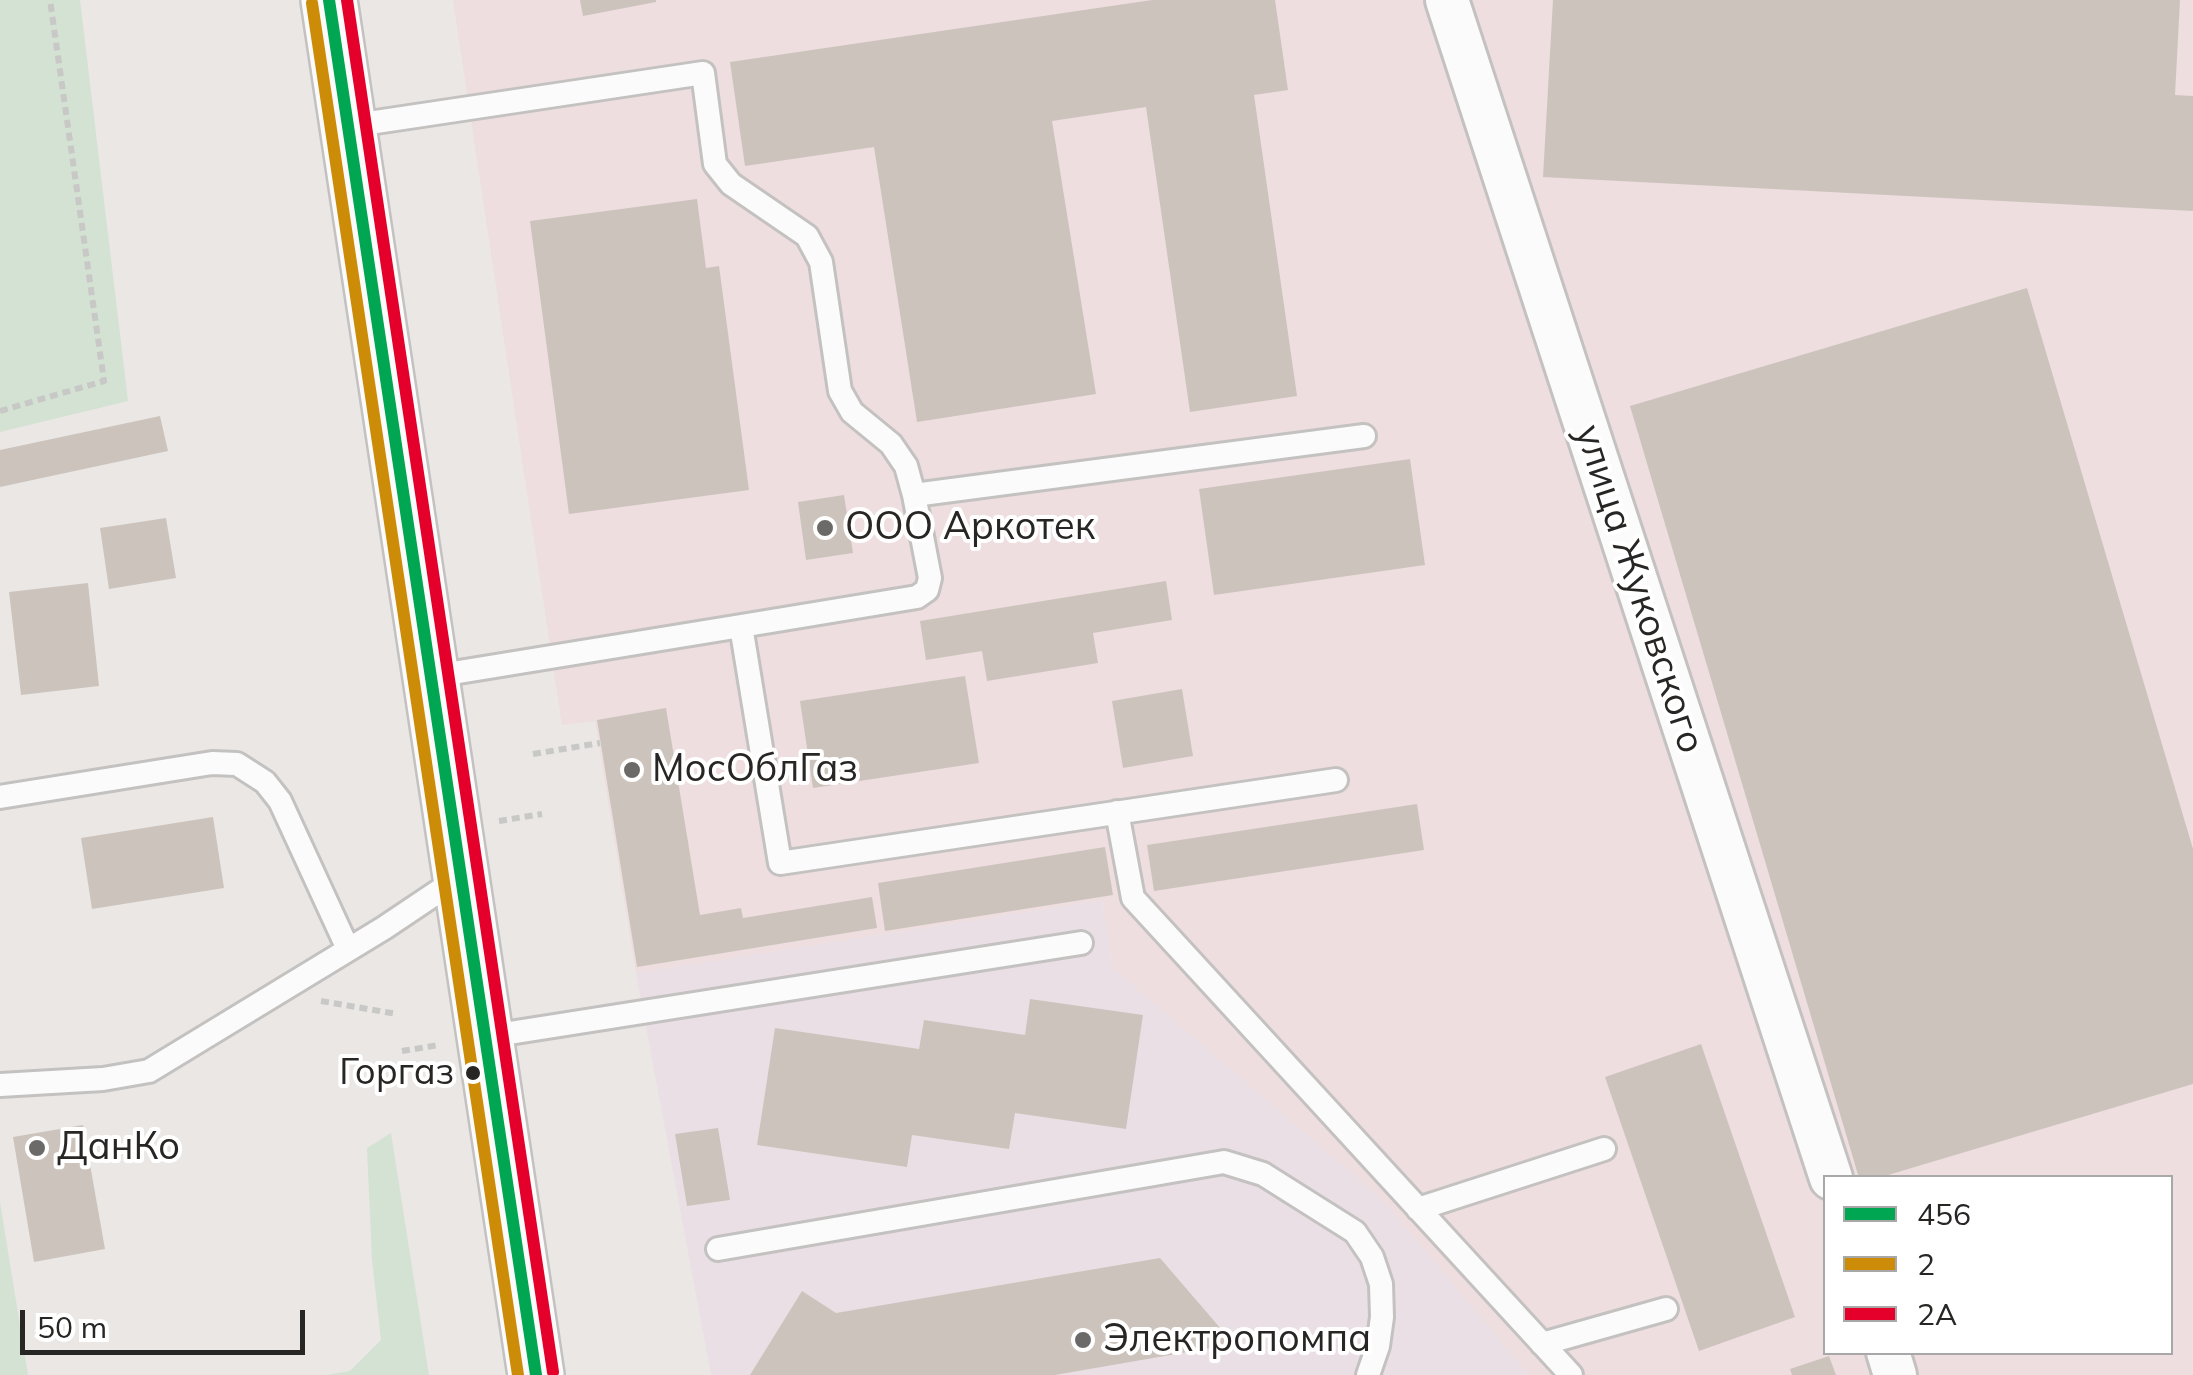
<!DOCTYPE html>
<html>
<head>
<meta charset="utf-8">
<style>
  body { margin:0 }
  #map { position:relative; width:2193px; height:1375px; overflow:hidden; background:#eae7e5; font-family:Mulish,sans-serif }
  canvas { display:block }
  .legend { position:absolute; left:1823px; top:1175px; width:350px; height:180px; box-sizing:border-box; background:#fff; border:2px solid #a9a8a8; margin:0; padding:12px 18px; list-style:none; font-size:30px; color:#272625 }
  .legend li { display:flex; align-items:center; gap:20px; height:50px }
  .legend b { width:50px; border:2px solid #a9a8a8 }
  .scale { position:absolute; left:20px; top:1310px; width:285px; height:45px; box-sizing:border-box; border:5px solid #272625; border-top:0; padding-left:12px; font-size:30px; line-height:35px; white-space:nowrap; color:#272625; -webkit-text-stroke:8px #fff; paint-order:stroke }
</style>
</head>
<body>
<div id="map">
<canvas width="2193" height="1375"></canvas>
<ul class="legend">
<li><b style="height:12px;background:#00a651"></b>456</li>
<li><b style="height:12px;background:#cd8c07"></b>2</li>
<li><b style="height:12px;background:#e4002b"></b>2А</li>
</ul>
<div class="scale">50 m</div>
</div>
<script>
const g = document.querySelector('canvas').getContext('2d');
g.lineJoin = 'round';
function paint(path, color) { g.fillStyle = color; g.fill(path, 'evenodd'); }
const poly = rows => new Path2D(rows.map(r => 'M' + r).join(''));
function trace(path, color, width, dash) { g.strokeStyle = color; g.lineWidth = width; g.lineCap = dash ? 'butt' : 'round'; g.setLineDash(dash || []); g.stroke(path); }
function write(font, color, halo, rows, align = 'center') {
  g.font = font + ' Mulish,sans-serif'; g.lineWidth = 8; g.setLineDash([]); g.textBaseline = 'middle'; g.strokeStyle = halo; g.fillStyle = color; for (const [text, x, y, turn = 0] of rows) {
    g.save(); g.translate(x, y); g.rotate((+turn || 0) * Math.PI / 180); g.textAlign = isNaN(turn) ? turn : align; if (halo) g.strokeText(text, 0, 0); g.fillText(text, 0, 0); g.restore();
  }
}
const commercial = poly([
  [1102,900,1113,968,1383,1200,1529,1375,711,1375,636,973]
]);
const industrial = poly([
  [453,0,2193,0,2193,1375,1529,1375,1383,1200,1113,968,1102,900,636,973,595,721,562,725],
  [1826,1178,2170,1178,2170,1352,1826,1352]
]);
const green = poly([
  [0,0,80,0,128,401,0,432],
  [391,1133,429,1375,327,1375,350,1371,381,1340,372,1260,367,1148],
  [0,1202,28,1375,0,1375]
]);
const building = poly([
  [580,0,656,0,656,2,583,16],
  [1152,0,1275,0,1288,90,1254,95,1297,396,1190,412,1146,107,1052,121,1096,394,917,422,874,147,745,166,730,62],
  [1553,0,2180,0,2175,95,2193,96,2193,211,1543,177],
  [697,199,706,268,719,266,749,490,569,514,530,221],
  [2027,288,2193,849,2193,1084,1878,1178,1859,1178,1630,406],
  [160,416,168,451,0,487,0,450],
  [1410,459,1425,565,1214,595,1199,489],
  [844,495,853,553,806,560,798,502],
  [166,518,176,578,109,589,100,528],
  [1166,581,1172,620,1093,633,1098,663,987,681,982,651,926,660,920,621],
  [88,583,99,686,21,695,9,592],
  [965,676,979,763,813,788,800,701],
  [1182,689,1193,756,1123,768,1112,701],
  [666,708,700,915,741,908,743,918,872,897,877,928,637,967,597,720],
  [1417,804,1424,850,1154,891,1147,845],
  [213,817,224,888,92,909,81,838],
  [1105,847,1113,895,885,931,878,883],
  [1030,999,1143,1015,1126,1129,1015,1113,1009,1149,912,1135,907,1167,757,1145,775,1028,919,1049,924,1020,1025,1035],
  [1701,1044,1795,1317,1699,1351,1605,1077],
  [83,1125,105,1249,34,1262,13,1137],
  [718,1128,730,1200,687,1206,675,1134],
  [1160,1258,1234,1344,1055,1375,750,1375,802,1291,836,1313],
  [1829,1356,1836,1375,1792,1375,1790,1369]
]);
const path = poly([
  [0,411,104,381,50,0],
  [533,754,600,743],
  [499,821,542,814],
  [321,1001,397,1014],
  [402,1051,439,1045]
]);
const service = poly([
  [349,126,703,73,715,164,731,184,807,236,821,262,840,391,852,412,891,444,906,466,914,495],
  [741,626,917,597,927,590,930,578,914,495,1364,436],
  [428,677,741,626,780,863,1336,780],
  [0,797,212,763,237,764,265,782,280,801,348,949],
  [1117,812,1133,898,1571,1375],
  [484,1037,1081,943],
  [0,1085,103,1079,149,1071,384,928,460,877],
  [1418,1209,1604,1149],
  [718,1249,1224,1162,1263,1174,1355,1232,1372,1257,1381,1284,1382,1317,1378,1346,1368,1375],
  [1542,1344,1666,1309]
]);
const minor = poly([
  [1447,0,1831,1178],
  [1888,1352,1895,1375]
]);
const secondary = poly([
  [329,0,536,1375]
]);
const bus1 = poly([
  [329,0,536,1375]
]);
const bus2 = poly([
  [312,3,518,1375]
]);
const bus3 = poly([
  [347,0,553,1372]
]);
const markers = [
  [825,528,10,"#6b6a68"],
  [632,770,10,"#6b6a68"],
  [473,1073,9,"#272625"],
  [37,1148,10,"#6b6a68"],
  [1083,1340,10,"#6b6a68"]
];
const busNames = [
  ["Горгаз",454,1073]
];
const poiNames = [
  ["ООО Аркотек",845,528],
  ["МосОблГаз",652,770],
  ["ДанКо",57,1148],
  ["Электропомпа",1103,1340]
];
const streetNames = [
  ["улица Жуковского",1639,589,72]
];
paint(commercial, '#ebdfe6');
paint(industrial, '#eededf');
paint(green, '#d4e2d3');
paint(building, '#ccc4bc');
trace(service, '#c4c2c0', 28);
trace(minor, '#c4c2c0', 48);
trace(secondary, '#c4c2c0', 60);
trace(path, '#c8c8c7', 6, [8, 5]);
trace(service, '#fcfbfb', 22);
trace(minor, '#fcfbfb', 42);
trace(secondary, '#fcfbfb', 55);
trace(bus1, '#00a651', 12);
trace(bus2, '#cd8c07', 12);
trace(bus3, '#e4002b', 12);
for (const [x, y, r, color] of markers) { const dot = new Path2D(); dot.arc(x, y, r, 0, 2 * Math.PI); g.fillStyle = color; g.fill(dot); trace(dot, '#fff', 4); }
write('36px', '#272625', '#fff', busNames, 'right');
write('38px', '#272625', '#fff', poiNames, 'left');
write('38px', '#272625', '#fff', streetNames);
</script>
</body>
</html>
